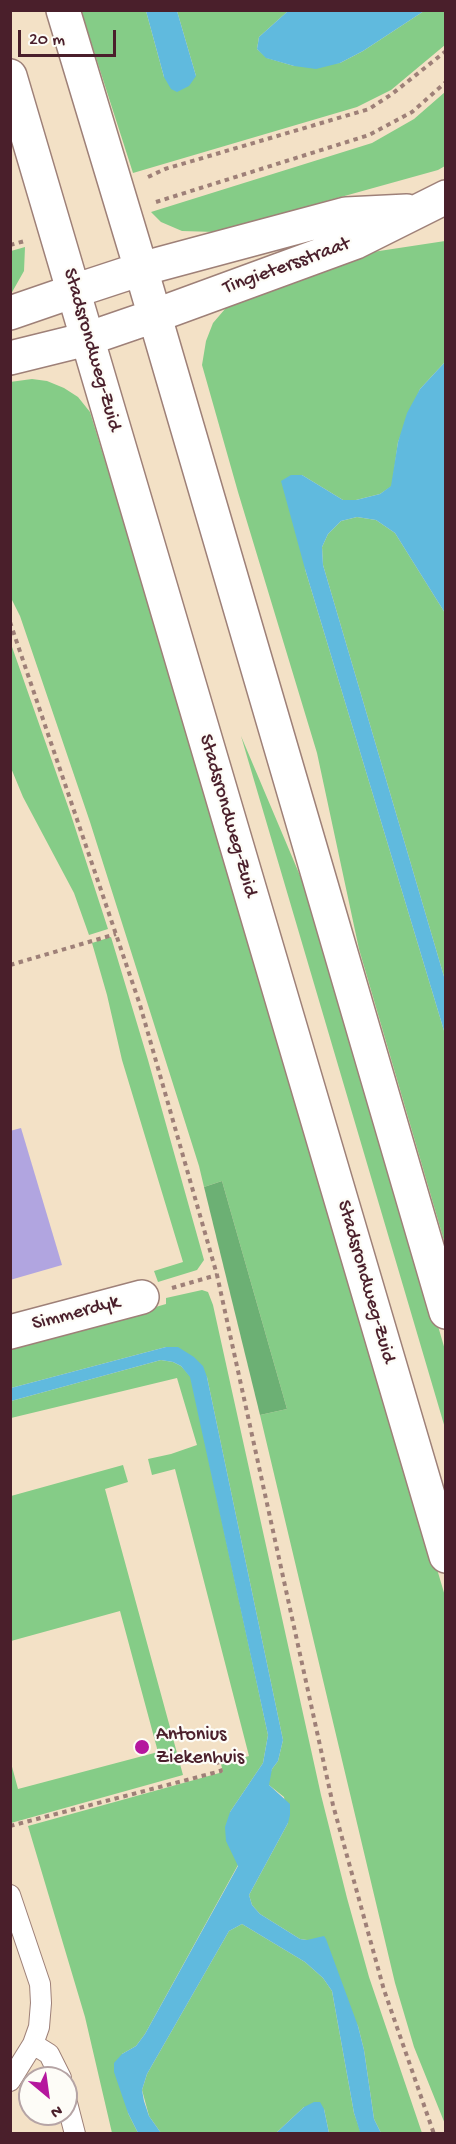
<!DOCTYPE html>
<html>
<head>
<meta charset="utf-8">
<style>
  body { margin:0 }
  #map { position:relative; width:456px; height:2144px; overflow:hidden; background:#f3e1c6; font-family:"Gochi Hand",sans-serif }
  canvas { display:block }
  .frame { position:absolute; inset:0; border:12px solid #4a1f2b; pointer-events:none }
  .north { position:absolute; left:18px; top:2066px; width:60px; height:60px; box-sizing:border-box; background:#fdfcf7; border:2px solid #b5a4a5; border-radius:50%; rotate:151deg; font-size:16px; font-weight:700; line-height:24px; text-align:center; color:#4a1f2b }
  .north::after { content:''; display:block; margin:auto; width:21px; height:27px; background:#b5179e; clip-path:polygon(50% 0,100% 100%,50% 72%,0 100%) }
  .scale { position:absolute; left:18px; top:30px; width:98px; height:27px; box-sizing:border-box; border:3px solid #4a1f2b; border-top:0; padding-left:8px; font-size:18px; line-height:21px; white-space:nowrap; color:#4a1f2b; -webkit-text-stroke:4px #fdfcf7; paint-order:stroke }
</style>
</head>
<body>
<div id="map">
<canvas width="456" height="2144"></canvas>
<div class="frame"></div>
<div class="north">N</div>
<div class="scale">20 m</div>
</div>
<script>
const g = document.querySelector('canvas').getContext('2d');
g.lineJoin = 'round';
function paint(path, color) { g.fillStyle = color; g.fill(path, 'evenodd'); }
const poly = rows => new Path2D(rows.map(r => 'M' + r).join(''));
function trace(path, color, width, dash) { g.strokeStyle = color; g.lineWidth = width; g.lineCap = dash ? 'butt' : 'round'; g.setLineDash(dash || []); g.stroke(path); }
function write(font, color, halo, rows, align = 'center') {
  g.font = font + ' "Gochi Hand",sans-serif'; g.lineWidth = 4.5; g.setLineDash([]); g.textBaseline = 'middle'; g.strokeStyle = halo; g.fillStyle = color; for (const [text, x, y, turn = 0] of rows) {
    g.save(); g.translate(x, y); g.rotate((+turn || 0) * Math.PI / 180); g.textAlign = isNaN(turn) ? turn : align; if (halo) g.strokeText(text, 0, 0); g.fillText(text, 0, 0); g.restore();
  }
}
const green = poly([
  [81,11,146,11,164,77,196,76,177,11,288,11,259,37,257,49,267,58,294,66,340,63,363,51,424,11,445,11,445,45,391,90,357,107,133,173],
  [445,92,445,166,438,170,215,232,182,231,161,222,151,212,372,143,414,119],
  [445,241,445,362,420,389,398,442,392,486,380,494,356,500,343,500,302,475,305,569,445,1034,445,1244,359,949,317,753,238,492,202,365,206,341,213,323,225,309,240,298,366,253],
  [25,247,24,271,11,294,11,251],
  [32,379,47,381,64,388,78,397,90,412,195,754,445,1596,445,2124,414,2047,395,1983,260,1415,287,1409,222,1181,204,1187,199,1166,90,822,20,616,11,598,10,382],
  [357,517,376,520,395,533,445,613,445,980,323,565,322,547,328,534,341,521],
  [11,644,71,815,108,929,89,935,74,893,23,797,11,768],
  [241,736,323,930,445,1350,445,1428],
  [111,937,148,1060,204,1260,197,1270,158,1282,154,1271,183,1262,122,1060,107,995,92,943],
  [202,1290,208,1292,213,1305,321,1795,347,1898,369,1977,422,2133,381,2133,374,2119,364,2050,358,2026,307,1940,300,1939,260,1914,252,1905,249,1895,288,1823,284,1797,269,1785,268,1779,272,1769,278,1761,283,1740,207,1377,166,1347,11,1388,11,1349,166,1304,166,1298],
  [161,1360,173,1362,181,1366,191,1377,268,1735,263,1763,230,1812,238,1865,145,2034,136,2046,122,2054,128,2113,138,2133,112,2133,85,2017,28,1826,223,1772,221,1764,249,1756,175,1469,152,1475,148,1459,171,1454,197,1445,177,1378,11,1418,11,1401],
  [123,1465,128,1482,105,1489,183,1775,11,1823,11,1763,18,1789,158,1752,120,1611,11,1641,11,1496],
  [242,1924,305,1962,323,1978,332,1991,354,2113,361,2133,329,2133,324,2109,304,2107,276,2133,161,2133,149,2116,142,2090,147,2074,229,1931]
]);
const forest = poly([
  [222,1181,287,1409,260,1415,204,1187]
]);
const water = poly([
  [146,11,177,11,196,76,189,86,177,92,171,89,164,77],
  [288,11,288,10,424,11,363,51,340,63,316,69,294,66,266,58,257,49,259,37],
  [445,362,445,613,395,533,376,520,357,517,341,521,328,534,322,547,323,565,445,980,445,1034,305,569,281,481,291,475,302,475,343,500,356,500,380,494,391,486,398,442,407,413,420,389],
  [166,1347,178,1347,194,1357,203,1366,207,1377,283,1740,278,1761,272,1769,269,1785,290,1804,290,1815,288,1823,249,1895,252,1905,260,1914,300,1939,307,1940,324,1936,326,1939,358,2026,364,2050,374,2119,381,2133,360,2132,354,2113,332,1991,323,1978,305,1962,242,1924,229,1931,147,2074,142,2090,144,2101,149,2116,161,2133,138,2133,128,2113,114,2072,114,2063,122,2054,136,2046,145,2034,238,1866,226,1841,225,1827,230,1812,263,1763,268,1735,190,1377,181,1366,173,1362,161,1360,11,1401,11,1388],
  [314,2102,320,2102,324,2109,329,2133,276,2133,304,2107]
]);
const building = poly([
  [21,1128,62,1265,10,1280,10,1131]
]);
const path = poly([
  [148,177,165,169,369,109,392,94,446,51],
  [156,202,369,135,412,112,446,82],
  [10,245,25,241],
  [10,622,140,1005,217,1275,333,1805,384,1990,434,2134],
  [10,965,116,934],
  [172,1288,217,1275],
  [10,1826,221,1771,217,1758]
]);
const service = poly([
  [10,1895,40,1984,41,2003,39,2027,33,2044,49,2054,61,2078],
  [10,2081,33,2044],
  [66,2099,75,2134]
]);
const minor = poly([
  [10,313,74,291],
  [10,358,87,339],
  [10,1332,142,1297]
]);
const tertiary = poly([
  [141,269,346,214,407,211],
  [154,316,356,242,446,197]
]);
const secondary = poly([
  [63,10,141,269,446,1312],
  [10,76,446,1556],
  [74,291,141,269],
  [87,339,154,316]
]);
const markers = [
  [142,1747,8,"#b5179e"]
];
const streetNames = [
  ["Tingietersstraat",287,267,-20],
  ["Stadsrondweg-Zuid",91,350,74],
  ["Stadsrondweg-Zuid",227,816,74],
  ["Stadsrondweg-Zuid",365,1282,74],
  ["Simmerdyk",76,1314,-15]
];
const poiNames = [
  ["Antonius",156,1736],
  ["Ziekenhuis",156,1759]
];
paint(green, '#85cc87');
paint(forest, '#6cb074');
paint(water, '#60bade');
paint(building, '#b1a5e0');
trace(service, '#9e8078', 22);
trace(minor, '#9e8078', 36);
trace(tertiary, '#9e8078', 36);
trace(secondary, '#9e8078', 36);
trace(path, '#9e8078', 4, [4.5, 4.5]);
trace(service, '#fff', 20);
trace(minor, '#fff', 33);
trace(tertiary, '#fff', 33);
trace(secondary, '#fff', 33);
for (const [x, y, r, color] of markers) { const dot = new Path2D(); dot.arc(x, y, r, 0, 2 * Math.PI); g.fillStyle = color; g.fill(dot); trace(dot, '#fdfcf7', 2); }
write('20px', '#4a1f2b', '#fdfcf7', streetNames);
write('20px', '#4a1f2b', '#fdfcf7', poiNames, 'left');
</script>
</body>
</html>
